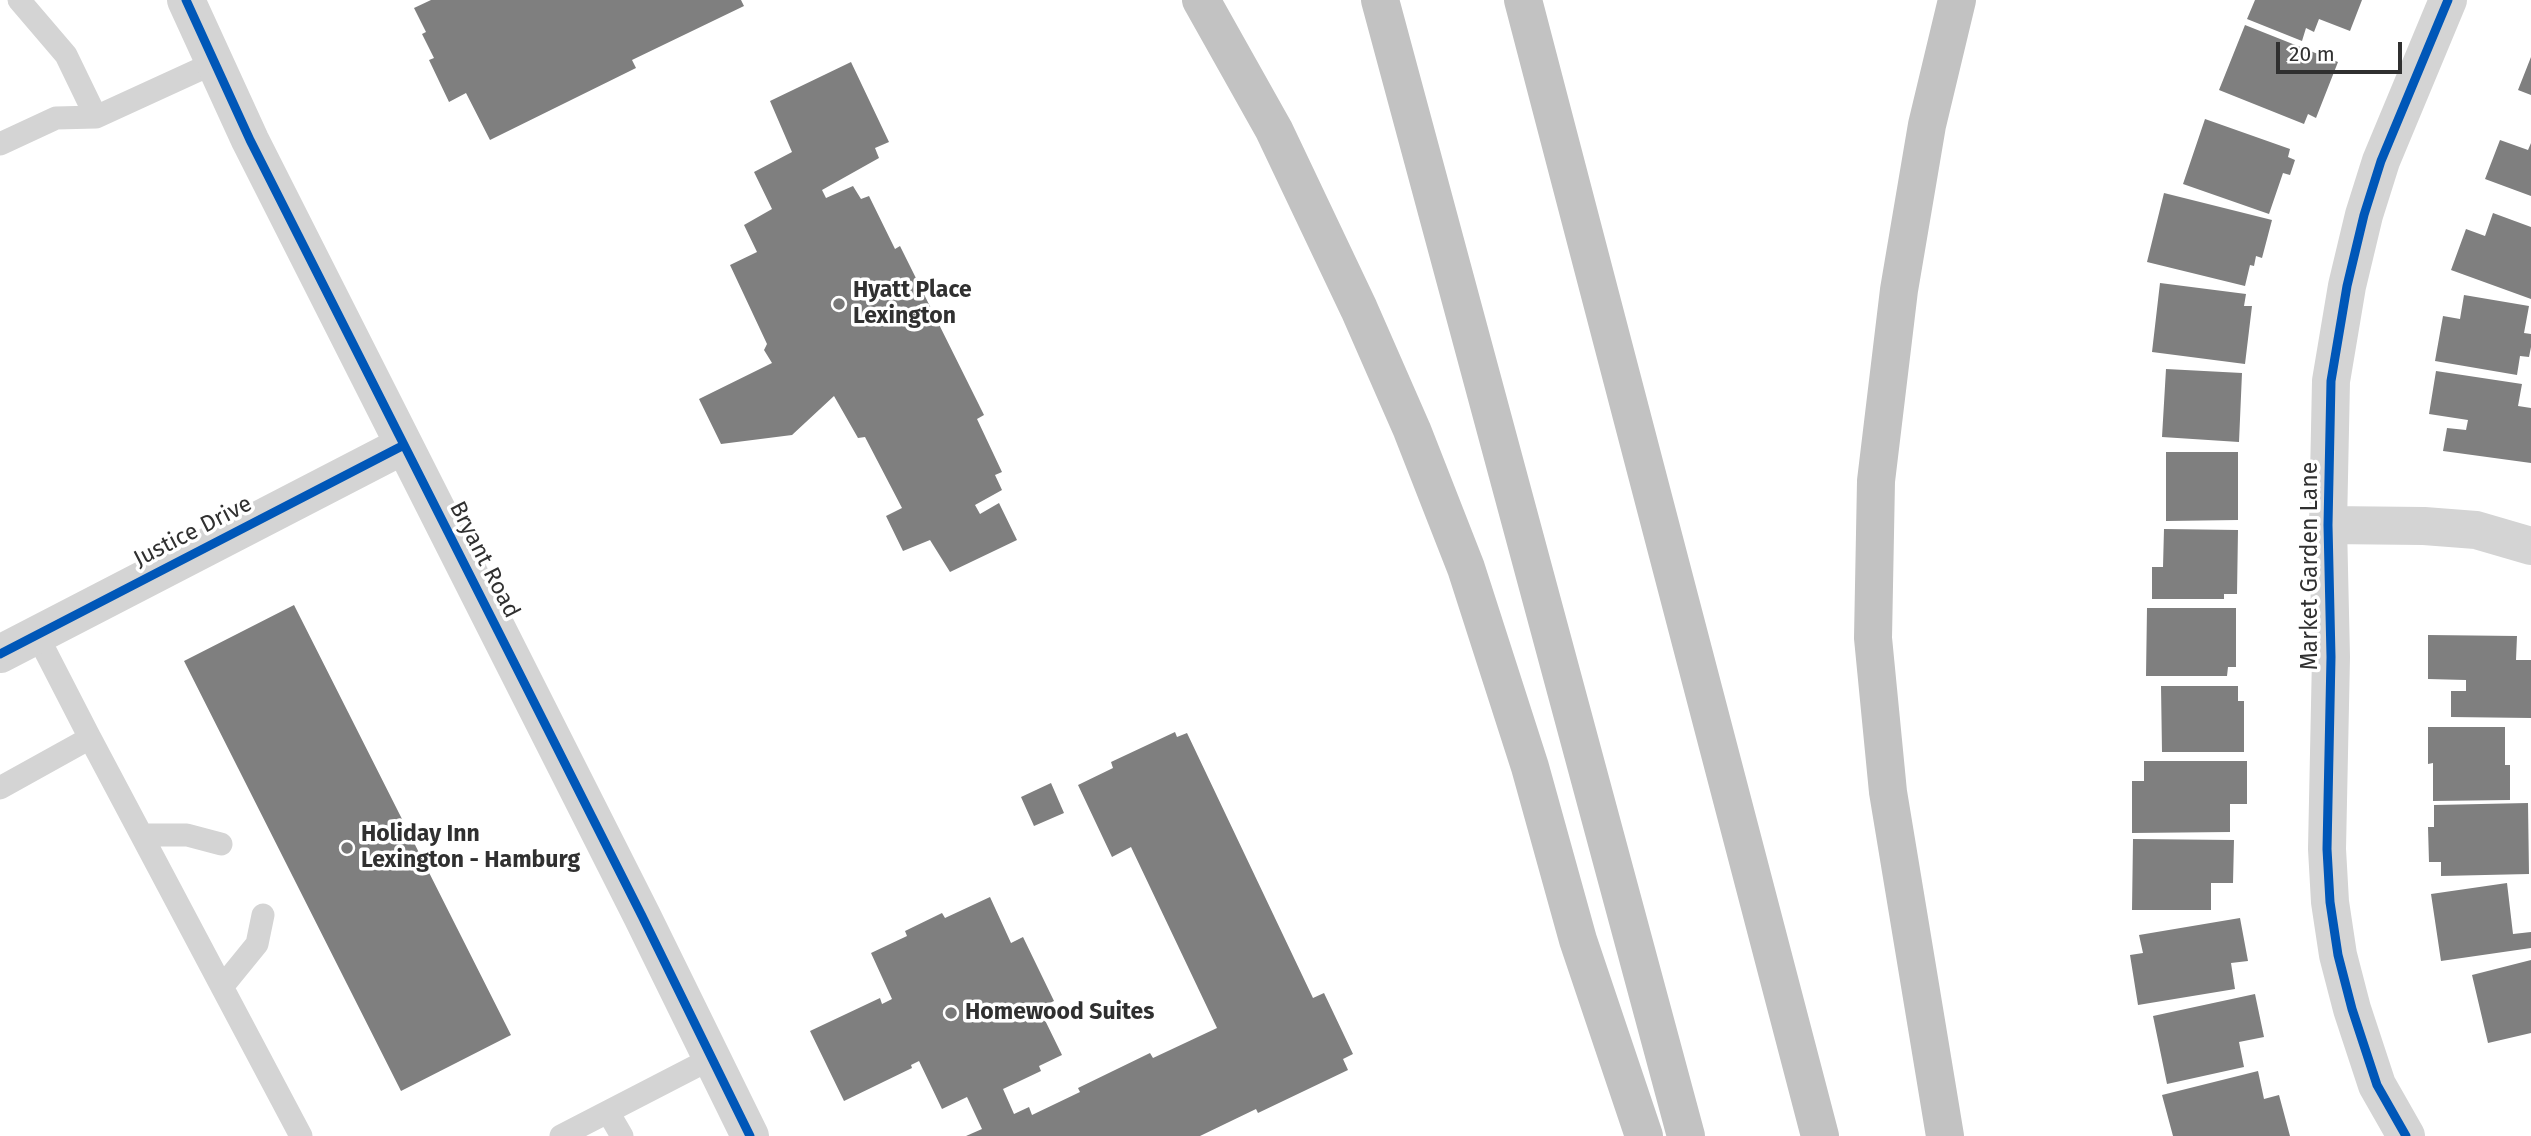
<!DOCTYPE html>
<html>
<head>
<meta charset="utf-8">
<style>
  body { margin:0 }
  #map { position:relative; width:2531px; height:1136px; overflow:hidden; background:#fff; font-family:"Fira Sans",sans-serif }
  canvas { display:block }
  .scale { position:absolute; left:2276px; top:42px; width:126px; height:32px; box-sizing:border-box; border:4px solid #303030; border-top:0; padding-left:9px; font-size:21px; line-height:24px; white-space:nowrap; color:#303030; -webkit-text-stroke:5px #fff; paint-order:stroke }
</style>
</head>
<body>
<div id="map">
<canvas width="2531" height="1136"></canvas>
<div class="scale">20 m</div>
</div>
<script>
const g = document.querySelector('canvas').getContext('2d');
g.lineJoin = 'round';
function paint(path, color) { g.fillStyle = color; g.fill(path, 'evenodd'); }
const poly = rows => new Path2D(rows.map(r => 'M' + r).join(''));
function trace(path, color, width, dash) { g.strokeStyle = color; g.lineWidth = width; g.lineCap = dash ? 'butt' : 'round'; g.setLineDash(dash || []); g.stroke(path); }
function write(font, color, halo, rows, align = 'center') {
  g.font = font + ' "Fira Sans",sans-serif'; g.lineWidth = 7; g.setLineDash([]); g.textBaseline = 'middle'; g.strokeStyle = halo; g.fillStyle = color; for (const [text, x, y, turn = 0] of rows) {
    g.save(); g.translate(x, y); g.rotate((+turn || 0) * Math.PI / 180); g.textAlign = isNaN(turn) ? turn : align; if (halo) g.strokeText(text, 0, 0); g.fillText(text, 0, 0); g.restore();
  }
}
const building = poly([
  [431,0,741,0,744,6,632,60,636,68,490,140,466,93,449,102,429,60,434,58,422,34,426,32,414,8],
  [2255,0,2362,0,2350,31,2319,19,2314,32,2306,28,2302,41,2247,19],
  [2245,25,2338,62,2316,118,2308,114,2304,124,2219,90],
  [2531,57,2531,95,2518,90],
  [851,62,889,142,875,148,879,158,822,190,826,198,853,186,861,199,869,196,895,249,900,246,984,415,977,419,1002,472,995,475,1002,490,975,505,980,514,999,503,1017,540,950,572,930,540,903,551,886,516,902,508,865,437,858,438,834,396,792,435,721,444,699,399,772,363,764,350,767,344,730,265,757,252,744,225,772,209,754,172,792,152,770,101],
  [2205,119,2290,149,2288,157,2295,160,2290,175,2283,173,2269,214,2183,184],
  [2500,140,2528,150,2531,143,2531,196,2485,179],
  [2164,193,2272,220,2262,258,2256,256,2254,266,2250,265,2245,286,2147,262],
  [2493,213,2531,227,2531,299,2451,270,2466,229,2485,236],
  [2160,283,2246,294,2244,306,2252,306,2245,364,2152,352],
  [2464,295,2529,306,2524,333,2531,334,2531,347,2529,357,2520,356,2517,375,2435,361,2443,316,2460,319],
  [2166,369,2242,373,2239,442,2162,437],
  [2436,371,2522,384,2518,406,2531,408,2531,463,2443,451,2447,428,2466,430,2468,420,2429,414],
  [2166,452,2238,452,2238,520,2166,521],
  [2164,529,2238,530,2237,594,2224,594,2224,599,2152,599,2152,567,2163,567],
  [294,605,511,1035,401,1091,184,661],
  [2147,608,2236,608,2236,667,2228,667,2227,676,2146,676],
  [2428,635,2517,636,2516,660,2531,660,2531,718,2451,717,2451,691,2466,691,2466,680,2428,679],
  [2161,686,2238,686,2238,701,2244,701,2244,752,2162,752],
  [2428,727,2505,727,2505,765,2510,765,2510,800,2433,801,2433,763,2428,764],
  [1175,732,1177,737,1187,733,1313,998,1324,993,1353,1054,1343,1059,1348,1070,1258,1113,1256,1109,1200,1136,966,1136,982,1129,967,1097,942,1109,919,1061,911,1065,912,1068,844,1101,810,1031,880,998,882,1004,892,999,871,953,907,936,905,931,942,913,945,918,990,897,1011,943,1023,937,1054,1001,1039,1008,1062,1055,1039,1066,1041,1071,1003,1089,1014,1114,1029,1107,1032,1115,1080,1092,1078,1088,1150,1053,1153,1058,1217,1028,1131,847,1112,857,1078,785,1113,768,1111,762],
  [2144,761,2247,761,2247,804,2230,804,2230,832,2132,833,2132,781,2144,781],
  [1051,783,1064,813,1034,826,1021,797],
  [2528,803,2529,874,2441,876,2441,862,2429,862,2428,827,2434,827,2434,805],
  [2133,839,2234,840,2233,883,2211,883,2211,910,2132,910],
  [2507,883,2513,934,2531,932,2531,948,2441,961,2431,894],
  [2240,918,2248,961,2231,963,2235,989,2138,1005,2130,955,2143,953,2139,935],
  [2531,960,2531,1033,2488,1043,2472,975],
  [2255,994,2264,1037,2239,1042,2244,1067,2167,1084,2153,1016],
  [2258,1071,2264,1099,2279,1095,2290,1136,2173,1136,2162,1095]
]);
const lane = poly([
  [19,0,66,55,96,117],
  [0,144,56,118,96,117,216,62],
  [90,738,301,1136],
  [0,788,90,738,37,635],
  [142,835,187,835,221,844],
  [222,987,257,944,263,915],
  [608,1112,622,1136],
  [561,1136,712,1058]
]);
const street = poly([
  [186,0,250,140,642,916,750,1136],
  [2328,525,2424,526,2476,530,2531,546],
  [0,654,404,445],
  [2406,1136,2377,1085,2352,1009,2338,955,2330,902,2327,849,2331,657,2328,525,2331,381,2347,286,2364,215,2381,161,2448,0]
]);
const highway = poly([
  [1201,0,1274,130,1359,309,1412,430,1466,568,1530,767,1578,940,1644,1136],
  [1380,0,1686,1136],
  [1523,0,1820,1136],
  [1945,1136,1888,792,1873,638,1876,481,1899,290,1927,125,1957,0]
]);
const cycleway = poly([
  [186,0,250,140,642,916,750,1136],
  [0,654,404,445],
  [2406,1136,2377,1085,2352,1009,2338,955,2330,902,2327,849,2331,657,2328,525,2331,381,2347,286,2364,215,2381,161,2448,0]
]);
const markers = [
  [839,304,7,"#787878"],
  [347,848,7,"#787878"],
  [951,1013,7,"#787878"]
];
const poiNames = [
  ["Hyatt Place",853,291],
  ["Lexington",853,317],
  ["Holiday Inn",361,835],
  ["Lexington - Hamburg",361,861],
  ["Homewood Suites",965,1013]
];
const streetNames = [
  ["Justice Drive",193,532,-27],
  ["Bryant Road",484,560,63],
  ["Market Garden Lane",2311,566,-90]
];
paint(building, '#7f7f7f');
trace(lane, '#d4d4d4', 23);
trace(street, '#d4d4d4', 38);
trace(highway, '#c2c2c2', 38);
trace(cycleway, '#0057b8', 9);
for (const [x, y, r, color] of markers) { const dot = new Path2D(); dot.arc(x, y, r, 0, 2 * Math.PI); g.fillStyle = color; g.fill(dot); trace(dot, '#fff', 2.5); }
write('bold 23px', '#303030', '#fff', poiNames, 'left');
write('23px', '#303030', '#fff', streetNames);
</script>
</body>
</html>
